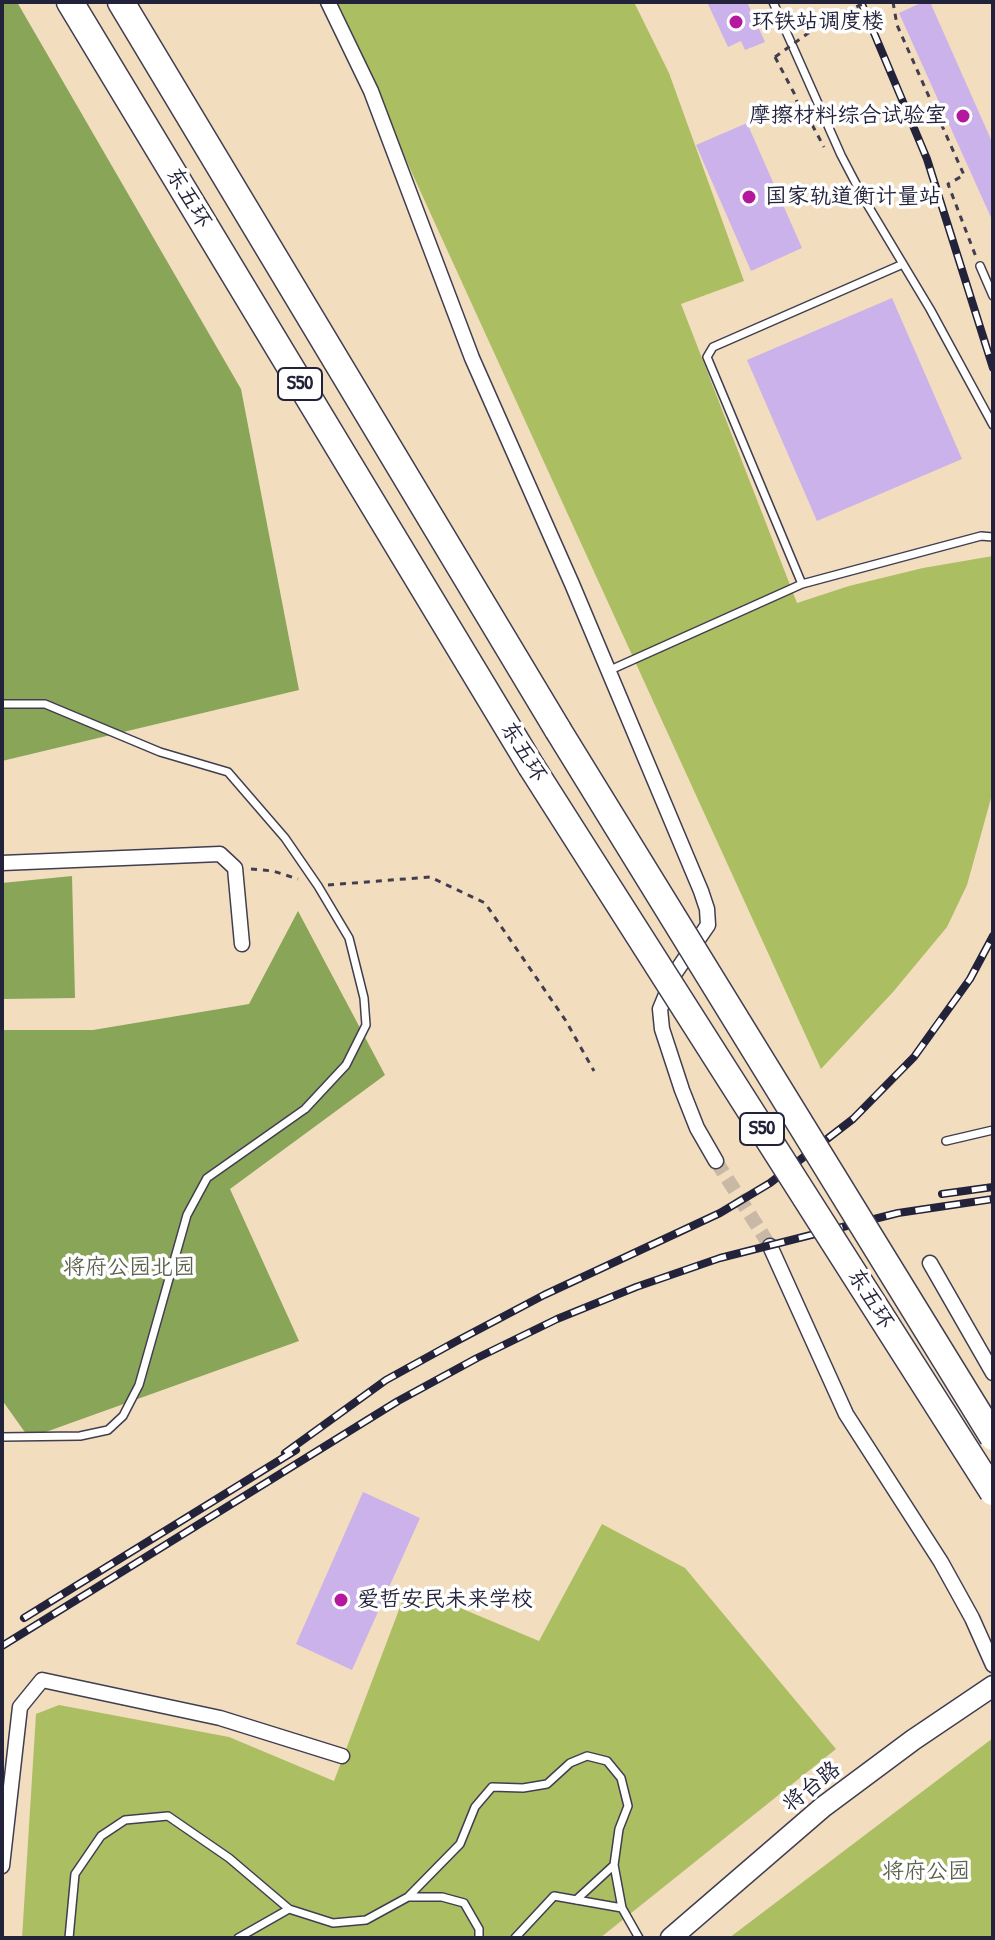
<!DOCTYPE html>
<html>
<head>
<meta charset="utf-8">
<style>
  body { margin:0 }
  #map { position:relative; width:995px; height:1940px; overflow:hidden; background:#f2ddbf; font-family:"Patrick Hand",sans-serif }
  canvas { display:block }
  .frame { position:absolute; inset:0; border:4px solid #22223b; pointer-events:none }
</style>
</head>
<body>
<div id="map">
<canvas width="995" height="1940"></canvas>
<div class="frame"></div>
</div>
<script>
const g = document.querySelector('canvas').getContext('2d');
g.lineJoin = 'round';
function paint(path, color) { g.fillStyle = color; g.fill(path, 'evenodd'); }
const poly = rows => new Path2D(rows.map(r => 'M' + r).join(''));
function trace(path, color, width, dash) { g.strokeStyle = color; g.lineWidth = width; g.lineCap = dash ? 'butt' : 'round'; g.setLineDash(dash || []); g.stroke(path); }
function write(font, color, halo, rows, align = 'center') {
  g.font = font + ' "Patrick Hand","LXGW WenKai TC",sans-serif'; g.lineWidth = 7; g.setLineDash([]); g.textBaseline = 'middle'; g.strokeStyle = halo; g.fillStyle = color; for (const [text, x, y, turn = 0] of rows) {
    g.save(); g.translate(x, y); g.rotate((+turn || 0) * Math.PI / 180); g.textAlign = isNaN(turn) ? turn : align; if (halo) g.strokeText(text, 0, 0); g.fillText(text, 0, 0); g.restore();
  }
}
const green = poly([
  [334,2,634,2,669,73,744,281,681,304,797,603,849,586,923,568,993,556,993,791,967,885,947,927,893,992,821,1069],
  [602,1524,685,1568,836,1749,600,1938,22,1938,36,1714,59,1705,229,1737,334,1781,408,1586,539,1641],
  [993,1738,993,1938,729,1938]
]);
const forest = poly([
  [2,2,17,2,241,389,299,690,2,761],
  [72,876,75,998,2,999,2,883],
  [298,911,385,1075,230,1189,299,1341,29,1438,2,1400,2,1030,93,1030,249,1004]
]);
const building = poly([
  [707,2,747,2,765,42,745,50,741,41,728,47],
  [923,2,930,2,993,144,993,222,899,13],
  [747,123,802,248,751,271,696,145],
  [892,298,962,459,817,521,747,360],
  [363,1492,420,1518,352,1670,296,1644]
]);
const minorTunnel = poly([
  [716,1161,770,1246]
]);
const path = poly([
  [893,2,897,25,964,175,948,184,976,257],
  [775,57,794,93,804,122,809,119,824,147],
  [251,869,273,871,298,879],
  [328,885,430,877,485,903,566,1021,594,1071]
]);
const service = poly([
  [773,2,841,155,864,199,930,309,993,425],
  [980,266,993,296],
  [802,584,707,357,713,347,903,264],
  [608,671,802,584,981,536,993,537],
  [2,704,45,704,160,752,228,772,285,838,318,886,349,938,364,998,366,1025,346,1065,305,1109,207,1178,187,1215,139,1385,123,1416,108,1430,80,1436,2,1437],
  [946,1141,993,1130],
  [408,1897,442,1897,464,1903,479,1929,479,1938],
  [576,1900,614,1865],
  [69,1938,75,1874,101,1836,125,1820,168,1816,229,1858,289,1909,333,1923,366,1920,408,1897,460,1844,475,1807,492,1787,523,1788,547,1784,570,1763,587,1756,607,1761,621,1778,628,1806,619,1829,614,1865,622,1908,639,1938],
  [238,1938,289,1909],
  [515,1938,554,1896,622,1908]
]);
const minor = poly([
  [328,2,371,91,472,358,572,584,701,891,707,909,708,925,675,973,660,1009,662,1029,682,1090,697,1128,716,1161],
  [2,863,220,854,235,868,242,944],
  [770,1246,846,1414,941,1562,972,1618,993,1665],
  [930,1263,993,1373],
  [2,1866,20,1707,42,1680,220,1718,342,1756]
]);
const secondary = poly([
  [671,1938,823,1807,913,1740,993,1686]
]);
const motorway = poly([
  [70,2,531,766],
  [121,2,558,730]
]);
const rail = poly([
  [861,2,927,159,993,368],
  [942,1194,993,1187],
  [285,1453,386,1380,455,1342,544,1295,720,1213,770,1183,853,1119,914,1057,970,979,993,936],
  [24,1618,296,1450],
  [2,1646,398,1401,477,1358,557,1319,636,1287,720,1258,898,1213,993,1199]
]);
const pathBridge = poly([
  [775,57,825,21,867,2]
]);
const motorwayBridge = poly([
  [558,730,993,1437],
  [531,766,993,1492]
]);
const markers = [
  [736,22,8,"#b5179e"],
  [963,116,8,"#b5179e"],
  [749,197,8,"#b5179e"],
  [341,1600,8,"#b5179e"]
];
const shields = [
  [300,384,44],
  [762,1129,44]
];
const shieldNames = [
  ["S50",300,384],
  ["S50",762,1129]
];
const poiNames = [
  ["环铁站调度楼",752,22],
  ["摩擦材料综合试验室",947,116,"right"],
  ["国家轨道衡计量站",765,197],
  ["爱哲安民未来学校",357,1600]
];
const streetNames = [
  ["东五环",188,198,59],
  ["东五环",523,752,58],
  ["东五环",870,1299,58],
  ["将台路",812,1787,-38]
];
const parkNames = [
  ["将府公园北园",129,1268],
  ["将府公园",926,1872]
];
paint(green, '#acbe62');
paint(forest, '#89a558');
paint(building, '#cbb2ea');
trace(minorTunnel, '#c8b8a5', 14, [14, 7]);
trace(service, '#413e4f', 10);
trace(minor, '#413e4f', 17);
trace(secondary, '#413e4f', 23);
trace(motorway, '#413e4f', 29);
trace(path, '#413e4f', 3, [6, 6]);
trace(service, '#fff', 7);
trace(minor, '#fff', 14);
trace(secondary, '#fff', 20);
trace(motorway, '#fff', 26);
trace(rail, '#22223b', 8);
trace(rail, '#fff', 5, [15]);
trace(motorwayBridge, '#413e4f', 29, []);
trace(pathBridge, '#413e4f', 3, [6, 6]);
trace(motorwayBridge, '#fff', 26);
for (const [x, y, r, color] of markers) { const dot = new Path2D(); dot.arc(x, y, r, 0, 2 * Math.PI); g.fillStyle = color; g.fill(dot); trace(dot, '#fff', 3); }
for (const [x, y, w] of shields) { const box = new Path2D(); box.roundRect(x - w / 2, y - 16, w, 32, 6); g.fillStyle = '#fff'; g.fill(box); trace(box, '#22223b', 2); }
write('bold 20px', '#22223b', null, shieldNames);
write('22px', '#22223b', '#fff', poiNames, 'left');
write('22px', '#22223b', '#fff', streetNames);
write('22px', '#59604b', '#fff', parkNames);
</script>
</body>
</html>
